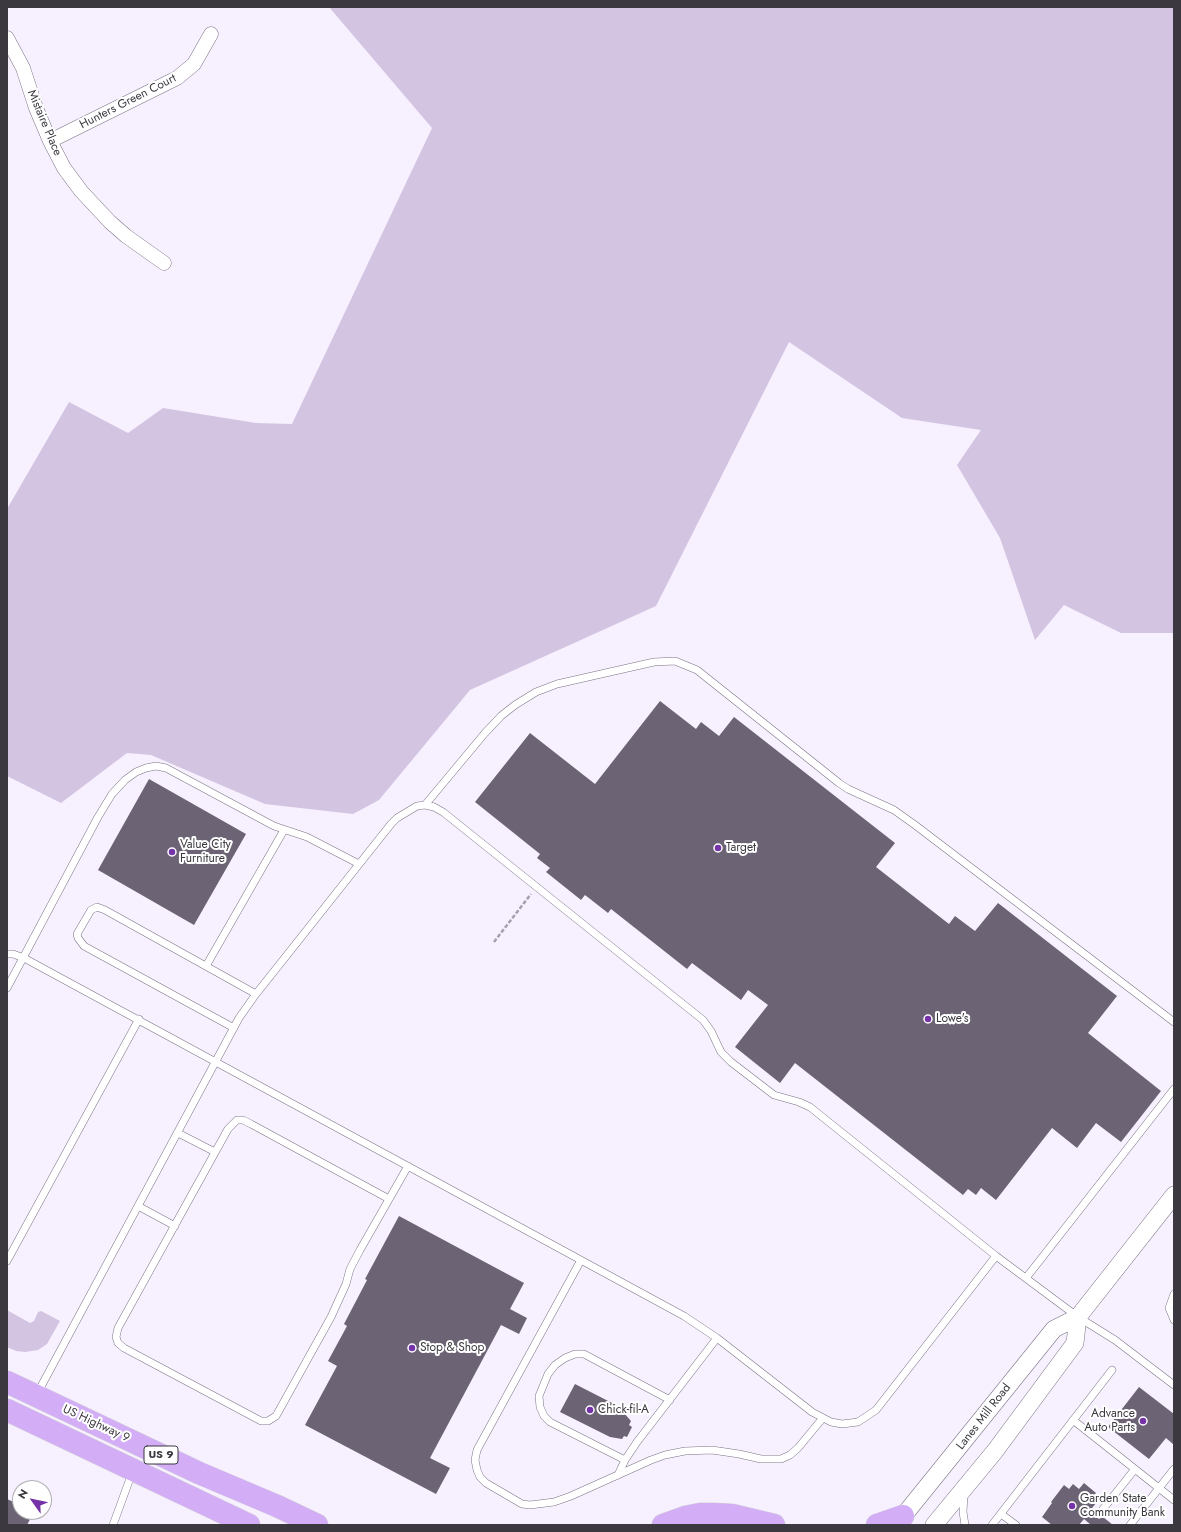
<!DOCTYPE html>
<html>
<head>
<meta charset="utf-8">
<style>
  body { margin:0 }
  #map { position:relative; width:1181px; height:1532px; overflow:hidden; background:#f7f0ff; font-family:Jost,sans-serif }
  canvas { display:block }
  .frame { position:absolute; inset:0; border:8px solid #3c3840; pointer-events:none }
  .north { position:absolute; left:12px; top:1480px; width:40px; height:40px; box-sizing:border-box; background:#fff; border:1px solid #b1afb3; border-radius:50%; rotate:303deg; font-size:11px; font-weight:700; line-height:16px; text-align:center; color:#3c3840 }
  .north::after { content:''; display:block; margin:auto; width:14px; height:18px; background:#7533a7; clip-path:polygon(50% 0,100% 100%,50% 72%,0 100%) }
</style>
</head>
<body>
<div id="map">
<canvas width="1181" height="1532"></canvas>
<div class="frame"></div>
<div class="north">N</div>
</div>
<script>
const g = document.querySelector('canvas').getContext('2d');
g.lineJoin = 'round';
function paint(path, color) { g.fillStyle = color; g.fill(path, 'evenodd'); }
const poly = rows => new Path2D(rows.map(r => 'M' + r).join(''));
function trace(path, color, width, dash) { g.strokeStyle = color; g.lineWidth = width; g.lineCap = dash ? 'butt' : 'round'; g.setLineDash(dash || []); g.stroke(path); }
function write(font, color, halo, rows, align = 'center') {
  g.font = font + ' Jost,sans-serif'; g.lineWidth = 4; g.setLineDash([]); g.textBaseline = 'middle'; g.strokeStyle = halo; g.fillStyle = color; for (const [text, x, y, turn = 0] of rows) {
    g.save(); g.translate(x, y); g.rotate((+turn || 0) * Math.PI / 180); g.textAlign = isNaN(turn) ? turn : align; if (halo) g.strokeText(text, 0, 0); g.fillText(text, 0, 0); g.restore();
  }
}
const green = poly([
  [329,7,1174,7,1174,633,1121,633,1064,605,1035,640,1000,538,957,465,981,430,902,418,789,342,656,606,470,690,379,800,353,814,265,804,151,755,127,753,61,803,7,776,7,509,69,402,128,433,163,408,256,423,292,424,432,128],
  [7,1310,30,1323,34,1321,38,1312,41,1311,60,1321,47,1344,38,1350,25,1352,16,1351,7,1347]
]);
const building = poly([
  [660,701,696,729,701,722,719,736,734,717,895,843,876,867,949,924,955,916,975,931,998,903,1117,996,1088,1033,1161,1091,1121,1142,1096,1123,1077,1148,1052,1128,996,1200,981,1188,976,1195,968,1189,963,1195,795,1063,780,1083,735,1047,768,1005,748,990,741,1000,692,963,687,969,611,909,608,913,585,895,581,900,546,872,550,868,537,858,540,854,475,802,530,733,595,784],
  [149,779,246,834,194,925,98,870],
  [399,1216,524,1283,510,1309,527,1318,519,1334,501,1325,430,1458,450,1468,436,1494,305,1425,337,1366,328,1361,347,1326,344,1324,367,1280,365,1279],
  [575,1384,616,1405,614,1408,624,1413,631,1421,629,1425,632,1427,627,1437,624,1436,622,1439,610,1437,560,1412],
  [1139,1387,1174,1414,1174,1445,1166,1438,1149,1459,1108,1427],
  [1084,1483,1096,1493,1092,1498,1097,1502,1092,1508,1095,1511,1095,1516,1099,1519,1103,1517,1113,1525,1091,1525,1084,1519,1079,1525,1052,1525,1042,1517,1052,1503,1051,1502,1064,1485,1069,1489,1073,1484,1079,1489],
  [7,1499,20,1505,20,1512,34,1512,27,1525,7,1525]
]);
const path = poly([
  [494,942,531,894]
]);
const service = poly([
  [425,805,485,733,501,716,515,705,536,692,557,684,654,662,675,661,697,670,839,783,848,789,894,810,915,825,1174,1022],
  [7,954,13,954,24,958,684,1316,717,1338,812,1412,831,1422,842,1424,858,1422,876,1410,996,1256],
  [206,966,284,830],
  [7,988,98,817,112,794,125,780,136,772,146,768,156,766,166,768,274,826,307,837,359,864],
  [234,1028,84,946,78,938,77,934,91,910,97,907,105,910,256,994],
  [178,1133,215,1152],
  [389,1199,251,1124,243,1120,237,1120,228,1129,118,1328,116,1337,118,1343,124,1348,261,1421,268,1421,276,1416,331,1317,346,1284,350,1269,360,1250,408,1166],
  [138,1206,175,1226],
  [581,1260,477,1450,475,1460,477,1470,480,1477,486,1483,522,1504,530,1505,554,1502,571,1496,651,1460,665,1455,685,1451,712,1450,739,1454,761,1459,781,1459,790,1455,798,1448,822,1419],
  [7,1261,139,1019],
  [1026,1278,1174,1089],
  [1174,1294,1169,1308,1174,1320],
  [37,1394,239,1018,256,994,391,824,397,818,417,806,425,805,434,807,443,812,703,1020,711,1031,721,1052,731,1062,774,1095,799,1102,810,1107,996,1256,1078,1317,1115,1340,1174,1385],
  [1073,1420,1174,1500],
  [625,1460,550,1422,544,1416,540,1407,539,1396,548,1374,555,1365,565,1358,575,1354,584,1354,670,1400],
  [618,1475,625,1460,637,1442,717,1338],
  [964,1494,963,1512,965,1525],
  [1001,1514,1016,1525],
  [1099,1514,1135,1469],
  [113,1525,132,1473],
  [992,1525,1112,1370],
  [1130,1525,1174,1469]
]);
const minor = poly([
  [7,38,23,68,36,108,50,141,64,168,81,191,110,222,126,236,164,263],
  [50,141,177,78,194,64,211,34]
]);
const tertiary = poly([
  [896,1525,1054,1329,1078,1317,1174,1195],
  [934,1525,995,1451,1075,1343,1078,1317]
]);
const trunk = poly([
  [7,1382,199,1473,277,1506,317,1525],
  [7,1410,249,1525],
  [663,1525,685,1517,700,1514,714,1514,732,1515,774,1525],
  [877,1525,903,1516]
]);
const markers = [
  [718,848,4,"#7533a7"],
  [172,852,4,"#7533a7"],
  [928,1019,4,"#7533a7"],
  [412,1348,4,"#7533a7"],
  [590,1410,4,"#7533a7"],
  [1143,1421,4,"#7533a7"],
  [1072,1506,4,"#7533a7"]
];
const shields = [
  [161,1455,34]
];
const shieldNames = [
  ["US 9",161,1455]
];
const streetNames = [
  ["Hunters Green Court",128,102,-27],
  ["Mistaire Place",44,123,67],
  ["Lanes Mill Road",984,1417,-52],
  ["US Highway 9",96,1424,25]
];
const poiNames = [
  ["Value City",180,845],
  ["Furniture",180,859],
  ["Target",726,848],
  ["Lowe's",936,1019],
  ["Stop & Shop",420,1348],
  ["Chick-fil-A",598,1410],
  ["Advance",1135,1414,"right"],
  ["Auto Parts",1135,1428,"right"],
  ["Garden State",1080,1499],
  ["Community Bank",1080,1513]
];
paint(green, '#d3c5e2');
paint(building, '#6c6474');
trace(service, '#7a7282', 8);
trace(minor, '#7a7282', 15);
trace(tertiary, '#7a7282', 18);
trace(trunk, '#d4d3d5', 23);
trace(path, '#a6a0ac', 2.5, [4, 2]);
trace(service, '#fff', 7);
trace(minor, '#fff', 14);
trace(tertiary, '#fff', 17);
trace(trunk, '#d3aef7', 22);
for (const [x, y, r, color] of markers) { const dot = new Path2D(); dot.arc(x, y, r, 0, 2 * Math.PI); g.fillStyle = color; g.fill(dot); trace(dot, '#fff', 1.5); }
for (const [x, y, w] of shields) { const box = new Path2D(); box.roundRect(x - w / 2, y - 9, w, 18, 3); g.fillStyle = '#fff'; g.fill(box); trace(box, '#3c3840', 1); }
write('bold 11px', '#3c3840', null, shieldNames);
write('12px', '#3c3840', '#fff', streetNames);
write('12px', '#3c3840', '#fff', poiNames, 'left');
</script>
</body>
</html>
